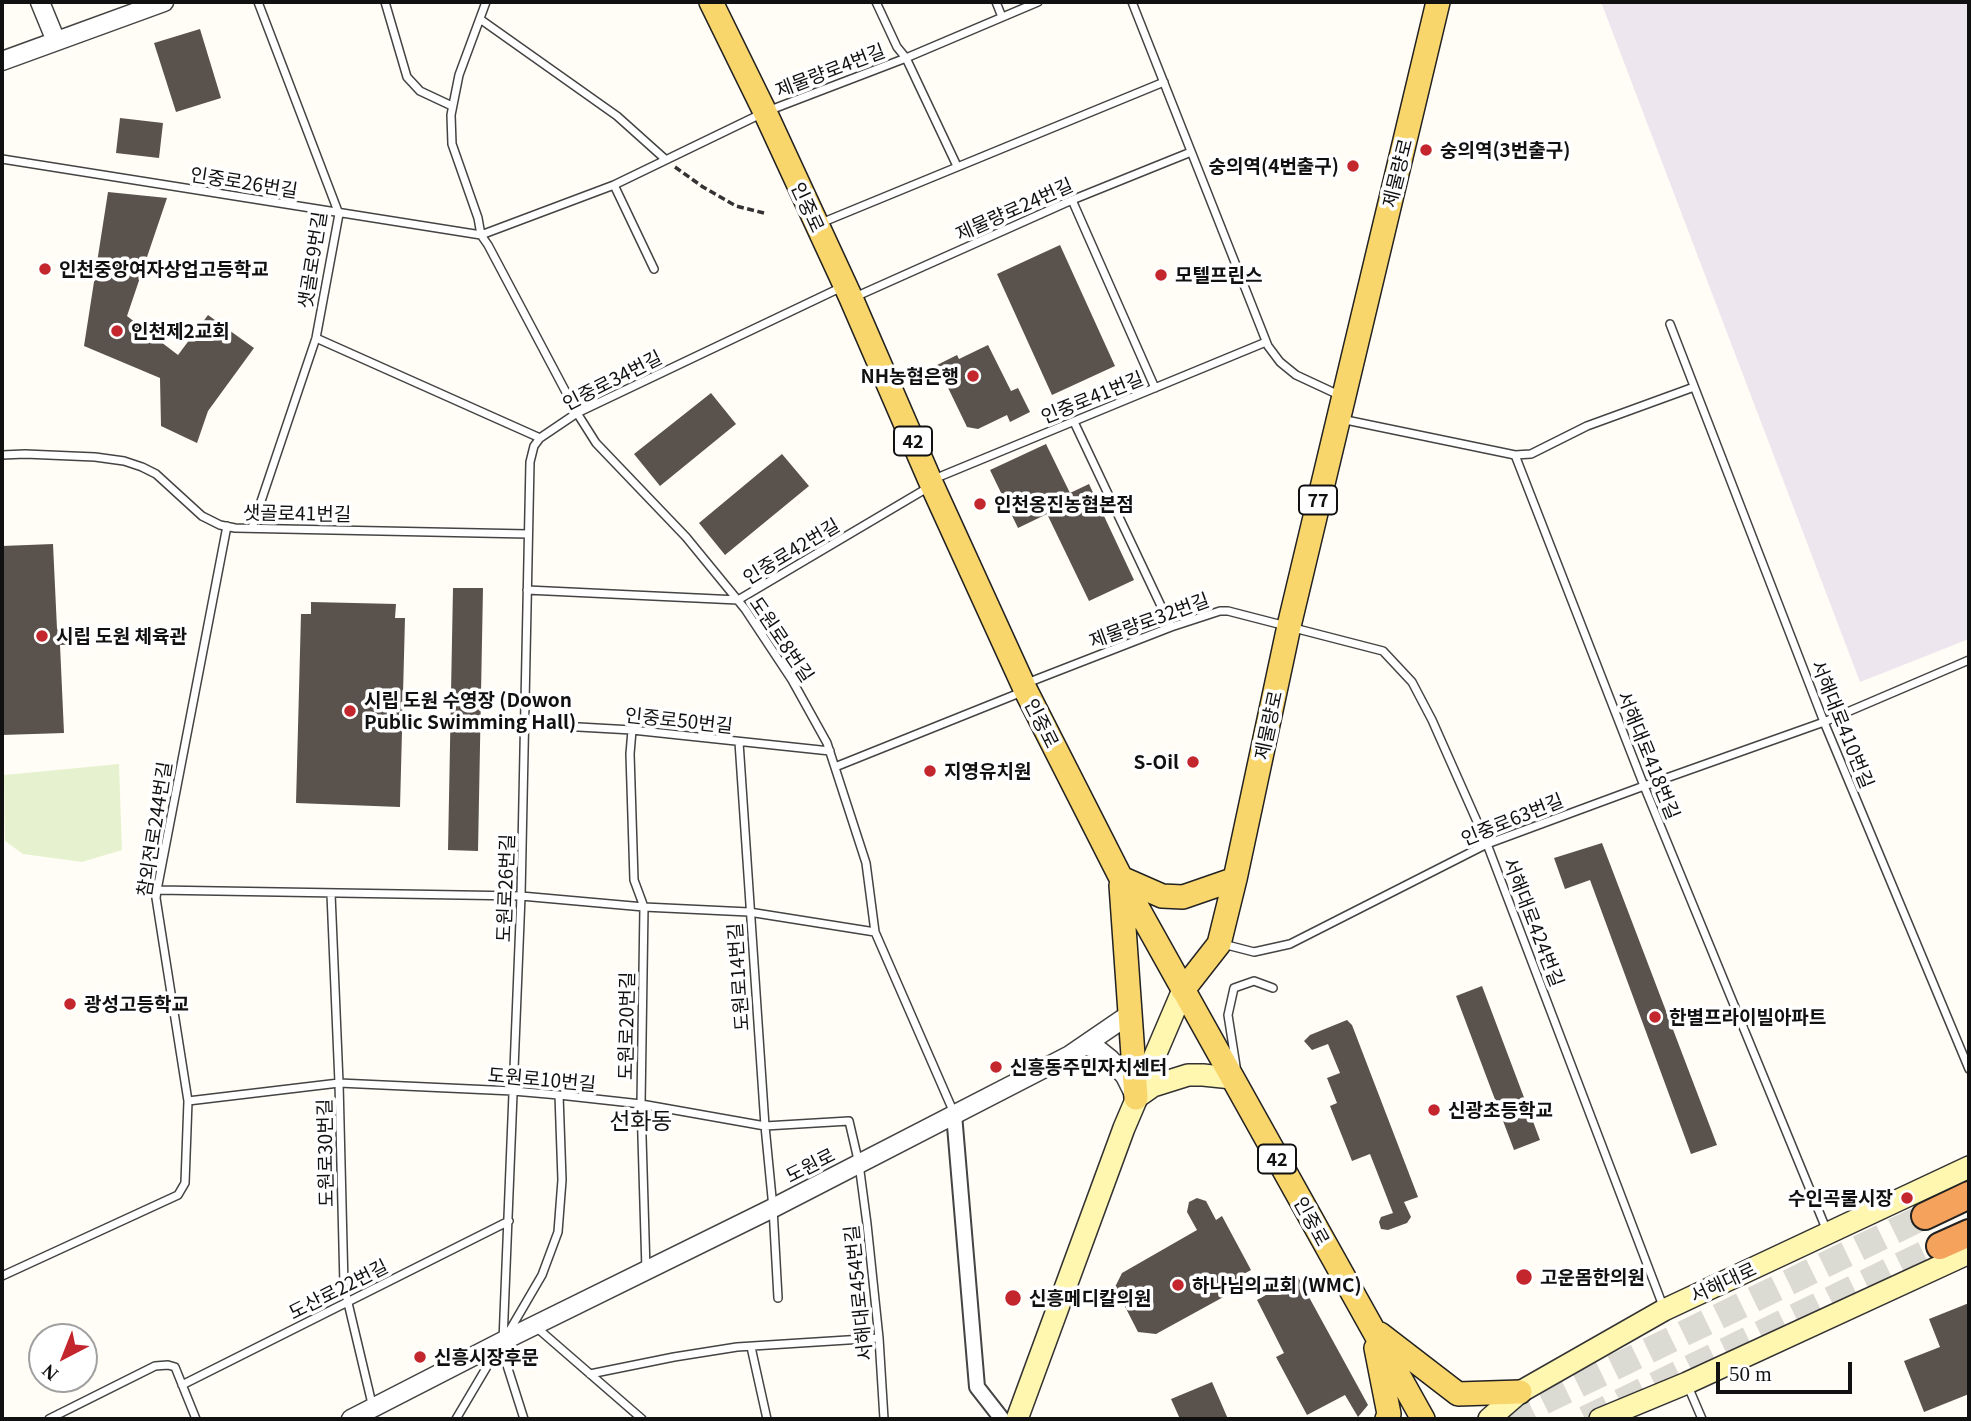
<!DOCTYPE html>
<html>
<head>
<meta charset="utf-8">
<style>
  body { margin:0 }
  #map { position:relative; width:1971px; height:1421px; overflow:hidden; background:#fffdf5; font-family:Georgia,serif }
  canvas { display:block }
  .frame { position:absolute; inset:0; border:4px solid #111; pointer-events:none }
  .north { position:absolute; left:28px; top:1323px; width:70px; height:70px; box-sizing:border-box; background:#fff; border:2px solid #a0a0a0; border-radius:50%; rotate:222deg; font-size:19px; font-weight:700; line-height:28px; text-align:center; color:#111 }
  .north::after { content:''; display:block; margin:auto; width:24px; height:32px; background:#c4262e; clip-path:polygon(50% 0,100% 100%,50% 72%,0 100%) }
  .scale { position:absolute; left:1716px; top:1362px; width:136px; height:32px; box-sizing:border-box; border:4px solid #111; border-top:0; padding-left:9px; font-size:21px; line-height:24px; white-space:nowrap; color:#111; -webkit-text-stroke:5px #fff; paint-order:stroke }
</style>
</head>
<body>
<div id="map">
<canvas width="1971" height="1421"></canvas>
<div class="frame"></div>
<div class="north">N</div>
<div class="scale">50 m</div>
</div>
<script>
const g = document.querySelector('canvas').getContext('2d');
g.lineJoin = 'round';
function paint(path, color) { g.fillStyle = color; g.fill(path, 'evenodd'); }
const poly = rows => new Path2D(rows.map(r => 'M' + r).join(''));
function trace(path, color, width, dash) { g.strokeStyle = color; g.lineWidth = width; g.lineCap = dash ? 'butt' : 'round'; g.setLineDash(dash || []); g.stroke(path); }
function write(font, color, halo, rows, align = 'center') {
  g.font = font + ' Georgia,"Noto Sans KR",serif'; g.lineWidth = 7; g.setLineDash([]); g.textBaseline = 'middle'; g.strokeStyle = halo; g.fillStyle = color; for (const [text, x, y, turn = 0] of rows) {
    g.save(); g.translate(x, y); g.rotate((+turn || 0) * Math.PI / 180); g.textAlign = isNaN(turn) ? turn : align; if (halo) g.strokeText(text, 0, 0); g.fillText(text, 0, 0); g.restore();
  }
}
const industrial = poly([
  [1601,2,1969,2,1969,639,1860,682]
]);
const pitch = poly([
  [119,764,122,850,82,862,23,854,5,841,4,775]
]);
const building = poly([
  [200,29,221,98,176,112,154,43],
  [120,118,163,123,159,158,116,153],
  [108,192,167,198,127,316,178,355,208,315,254,348,208,411,197,443,161,426,160,378,84,346],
  [1060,245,1115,366,1052,395,997,274],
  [988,345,1011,391,1018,388,1030,412,1010,422,1007,415,978,429,967,427,937,365,957,355,959,359],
  [711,393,736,424,660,486,634,454],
  [1046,444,1070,493,1089,484,1134,580,1089,601,1047,514,1018,528,990,470],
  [782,454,809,486,725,555,699,523],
  [53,544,57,629,81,627,82,644,60,645,64,733,2,735,2,546],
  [453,588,483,588,478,851,448,850],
  [311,602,396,604,395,618,405,618,400,807,296,803,301,614,311,614],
  [1602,843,1717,1145,1691,1154,1590,880,1565,889,1554,858],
  [1482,986,1540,1140,1514,1150,1456,996],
  [1347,1020,1352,1025,1418,1197,1404,1202,1411,1217,1407,1223,1388,1230,1381,1229,1379,1222,1381,1217,1393,1213,1370,1154,1352,1161,1330,1106,1337,1103,1327,1078,1340,1073,1328,1044,1312,1050,1304,1041,1310,1035],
  [1197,1198,1206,1201,1216,1220,1222,1216,1251,1270,1240,1276,1238,1289,1156,1334,1138,1332,1115,1287,1122,1273,1197,1230,1187,1212,1189,1202],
  [1298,1277,1368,1405,1358,1417,1345,1395,1307,1415,1276,1357,1284,1353,1257,1300],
  [1969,1303,1969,1394,1924,1412,1904,1361,1940,1347,1929,1319],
  [1212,1382,1228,1419,1180,1419,1171,1399]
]);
const motorwayTunnel = poly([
  [1508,1419,1925,1216],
  [1585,1419,1940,1246]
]);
const path = poly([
  [675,167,703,187,736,206,764,213]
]);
const service = poly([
  [385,2,407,77,420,91,452,106],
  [486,2,459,75,451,115,452,144,478,218,481,235,488,245,577,413,596,443,686,537,745,609,792,680,827,743,866,863,875,932,954,1113],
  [876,2,897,47,906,58,957,166],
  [996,2,1002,17],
  [1132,2,1268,346,1280,362,1296,375,1339,395],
  [480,19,617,116,665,159],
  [2,159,481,235,614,185,765,112,906,58,1038,2],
  [614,185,654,269],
  [1072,200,1155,388],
  [821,223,1164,82],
  [855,297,1072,200,1191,152],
  [1670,324,1824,722,1969,1069],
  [316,338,540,438],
  [1341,419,1515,455,1644,786,1827,1231],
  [1074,422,1171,627],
  [2,455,25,454,95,457,124,461,142,467,156,474,202,516,220,525,235,528,528,534],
  [1515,455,1531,454,1587,426,1694,387],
  [934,479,1266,342],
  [252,528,316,338,339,214,258,2],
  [527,590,738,600,929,487],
  [1027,683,1171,627,1220,611,1228,611,1383,651,1412,682,1432,720,1487,844,1663,1306],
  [525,724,632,730,830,751],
  [632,730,630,754,634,880,644,907,641,1104,646,1270],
  [739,742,765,1126,773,1208,778,1298],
  [835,767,1022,692],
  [157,890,521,896,644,907,749,912,875,932],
  [331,894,339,1083,344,1286,373,1408],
  [1223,944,1254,952,1290,944,1487,844,1644,786,1824,722,1969,660],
  [1236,1066,1228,1015,1234,988,1254,981,1273,988],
  [188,1101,339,1083,513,1091,559,1095,641,1104,765,1126,849,1121,859,1164,867,1224,879,1338,884,1419],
  [2,1276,178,1195,185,1183,188,1101,156,898,157,890,227,526],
  [536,1327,642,1419],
  [507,1335,542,1275,558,1232,562,1180,559,1095],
  [751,1347,767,1419],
  [590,1374,674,1357,737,1347,879,1338],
  [1687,1384,1702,1419],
  [182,1385,509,1221],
  [49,1419,155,1366,168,1365,175,1367,196,1419],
  [456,1419,498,1348],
  [524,1419,504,1356,503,1341,521,896,530,462,534,446,540,438,577,413,842,287]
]);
const minor = poly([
  [954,1114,977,1387,1002,1419]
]);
const tertiary = poly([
  [40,2,56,41],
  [2,61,164,2],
  [1086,1045,1100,1051,1110,1059,1125,1076,1134,1094],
  [351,1419,503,1341,773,1208,1070,1055,1130,1014]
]);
const secondary = poly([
  [1136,1098,1153,1086,1188,1075,1203,1075,1232,1078],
  [1017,1419,1124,1128,1183,990],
  [1489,1419,1520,1392,1664,1310,1969,1167],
  [1600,1419,1687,1383,1969,1253]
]);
const primary = poly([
  [711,2,765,112,851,298,932,485,1026,691,1121,878,1423,1419],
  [1121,878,1162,896,1183,897,1235,879],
  [1121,885,1136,1098],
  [1183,990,1219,944,1235,879,1289,626,1438,2],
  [1380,1334,1458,1394,1520,1392],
  [1376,1348,1389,1414,1387,1419]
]);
const motorway = poly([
  [1925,1216,1969,1195],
  [1940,1246,1969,1233]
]);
const markers = [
  [1426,150,7,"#c4262e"],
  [1353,166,7,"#c4262e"],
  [45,269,7,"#c4262e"],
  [1161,275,7,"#c4262e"],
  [117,331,7,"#c4262e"],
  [973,376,7,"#c4262e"],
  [980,504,7,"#c4262e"],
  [42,636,7,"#c4262e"],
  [350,711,7,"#c4262e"],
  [1193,762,7,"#c4262e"],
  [930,771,7,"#c4262e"],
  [70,1004,7,"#c4262e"],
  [1655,1017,7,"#c4262e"],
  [996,1067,7,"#c4262e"],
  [1434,1110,7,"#c4262e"],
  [1907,1198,7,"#c4262e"],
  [1524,1277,9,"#c4262e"],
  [1178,1285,7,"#c4262e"],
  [1013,1298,9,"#c4262e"],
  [420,1357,7,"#c4262e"]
];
const shields = [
  [913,441,38],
  [1318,500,38],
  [1277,1159,38]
];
const shieldNames = [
  ["42",913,441],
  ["77",1318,500],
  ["42",1277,1159]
];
const streetNames = [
  ["제물량로4번길",830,70,-21],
  ["제물량로",1397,173,-76],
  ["인중로26번길",244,182,9],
  ["인중로",808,207,65],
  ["제물량로24번길",1014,209,-24],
  ["샛골로9번길",312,260,-81],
  ["인중로34번길",612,380,-27],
  ["인중로41번길",1092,397,-22],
  ["샛골로41번길",297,513,1],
  ["인중로42번길",791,551,-31],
  ["제물량로32번길",1149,620,-20],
  ["도원로8번길",782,639,56],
  ["인중로50번길",679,720,6],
  ["인중로",1042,723,63],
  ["서해대로410번길",1843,724,68],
  ["제물량로",1268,725,-78],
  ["서해대로418번길",1649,755,68],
  ["인중로63번길",1512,819,-22],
  ["참외전로244번길",154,829,-81],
  ["도원로26번길",505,888,-88],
  ["서해대로424번길",1534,922,69],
  ["도원로14번길",738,977,-94],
  ["도원로20번길",626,1026,-89],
  ["도원로10번길",542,1079,5],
  ["도원로30번길",325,1153,-91],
  ["도원로",810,1165,-27],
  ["인중로",1312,1221,61],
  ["서해대로",1723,1282,-25],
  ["도산로22번길",338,1289,-27],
  ["서해대로454번길",858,1293,-96]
];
const poiNames = [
  ["숭의역(3번출구)",1440,150],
  ["숭의역(4번출구)",1339,166,"right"],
  ["인천중앙여자상업고등학교",59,269],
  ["모텔프린스",1175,275],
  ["인천제2교회",131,331],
  ["NH농협은행",959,376,"right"],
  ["인천옹진농협본점",994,504],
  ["시립 도원 체육관",56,636],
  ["시립 도원 수영장 (Dowon",364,700],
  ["Public Swimming Hall)",364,722],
  ["S-Oil",1179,762,"right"],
  ["지영유치원",944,771],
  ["광성고등학교",84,1004],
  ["한별프라이빌아파트",1669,1017],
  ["신흥동주민자치센터",1010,1067],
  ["신광초등학교",1448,1110],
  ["수인곡물시장",1893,1198,"right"],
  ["고운몸한의원",1540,1277],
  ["하나님의교회 (WMC)",1192,1285],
  ["신흥메디칼의원",1029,1298],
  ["신흥시장후문",434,1357]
];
const quarterNames = [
  ["선화동",641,1120]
];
paint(industrial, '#eee6ef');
paint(pitch, '#e6f2cf');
paint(building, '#5a524d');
trace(motorwayTunnel, '#dbdad3', 26, [26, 13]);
trace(service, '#444', 10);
trace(minor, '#444', 18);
trace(tertiary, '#444', 21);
trace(secondary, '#333', 24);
trace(primary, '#222', 26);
trace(motorway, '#222', 30);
trace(path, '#333', 3.5, [7, 3.5]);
trace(service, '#fff', 7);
trace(minor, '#fff', 14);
trace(tertiary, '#fff', 18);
trace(secondary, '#fff6b0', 21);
trace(primary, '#f9d66b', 23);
trace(motorway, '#f5a25d', 26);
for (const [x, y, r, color] of markers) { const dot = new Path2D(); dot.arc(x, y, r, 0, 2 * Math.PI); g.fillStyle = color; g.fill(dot); trace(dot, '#fff', 2.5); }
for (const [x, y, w] of shields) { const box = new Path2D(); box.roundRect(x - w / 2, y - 14.5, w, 29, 5); g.fillStyle = '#fff'; g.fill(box); trace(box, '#111', 2); }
write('bold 18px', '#111', null, shieldNames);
write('19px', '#111', '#fff', streetNames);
write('bold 19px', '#111', '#fff', poiNames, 'left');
write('23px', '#111', '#fff', quarterNames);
</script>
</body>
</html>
